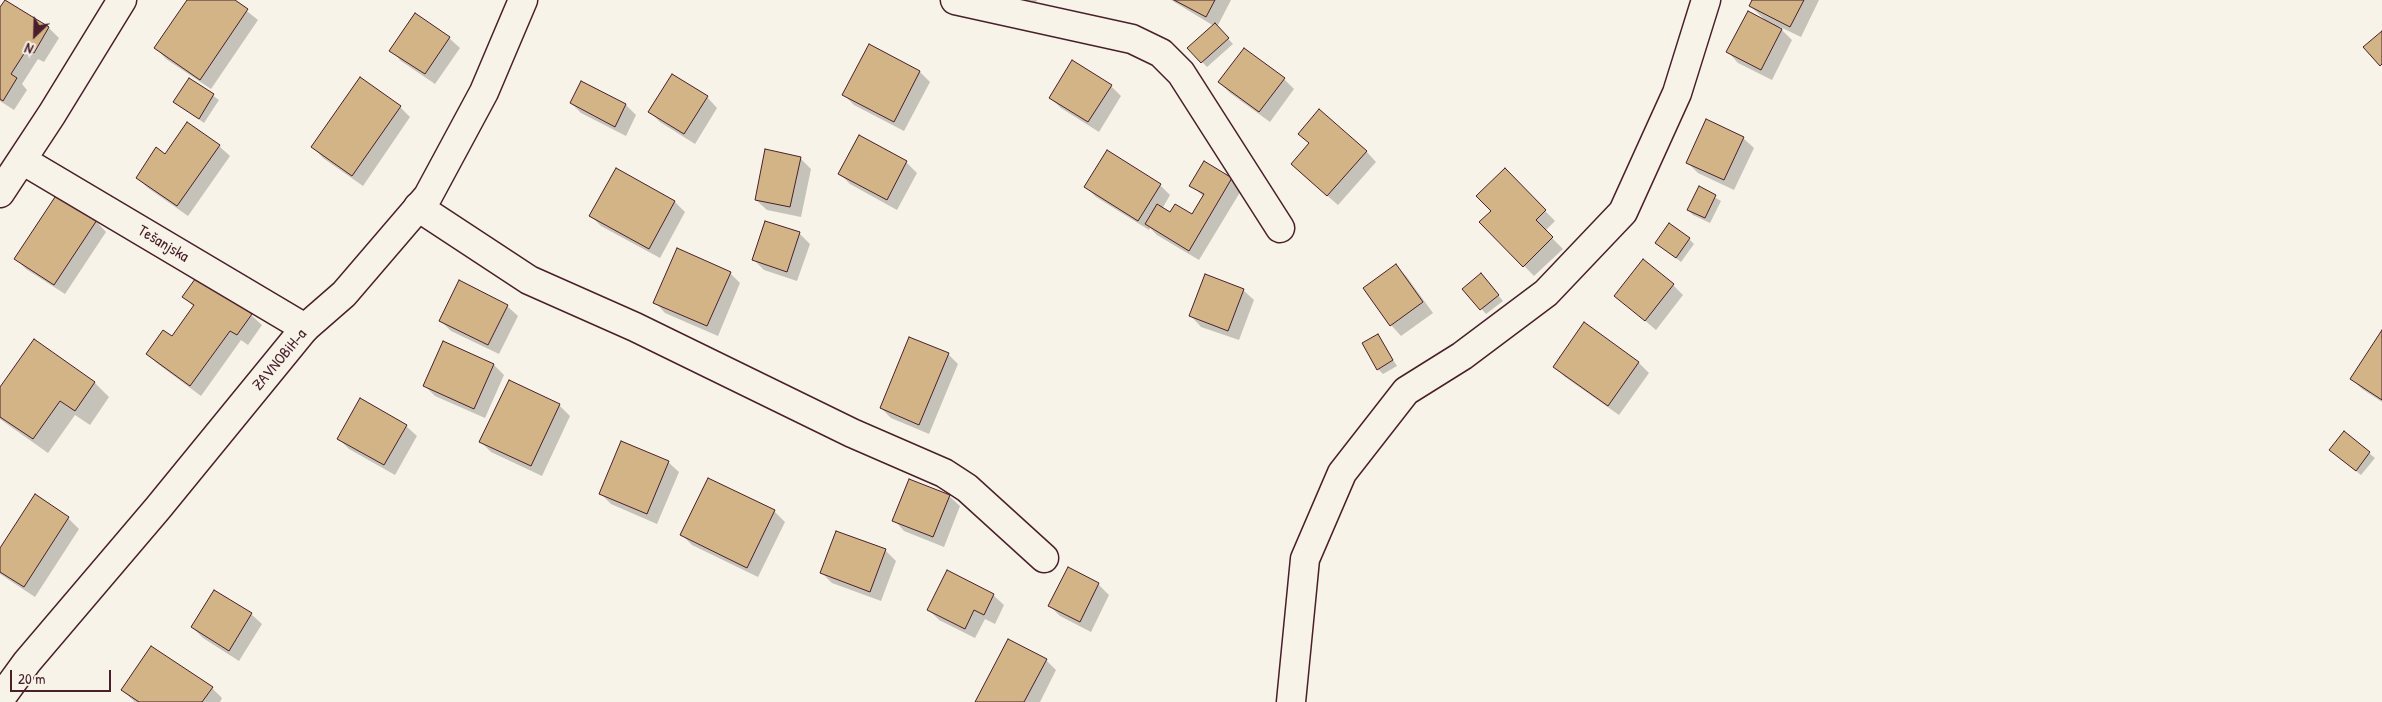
<!DOCTYPE html>
<html>
<head>
<meta charset="utf-8">
<style>
  body { margin:0 }
  #map { position:relative; width:2382px; height:702px; overflow:hidden; background:#f7f3e8; font-family:"Patrick Hand",sans-serif }
  canvas { display:block }
  .north { position:absolute; left:10px; top:10px; width:50px; height:50px; -webkit-text-stroke:4px #f7f3e8; paint-order:stroke; rotate:204deg; font-size:14px; font-weight:700; line-height:20px; text-align:center; color:#4a1f2b }
  .north::after { content:''; display:block; margin:auto; width:18px; height:22px; background:#4a1f2b; clip-path:polygon(50% 0,100% 100%,50% 72%,0 100%) }
  .scale { position:absolute; left:10px; top:670px; width:101px; height:22px; box-sizing:border-box; border:2px solid #4a1f2b; border-top:0; padding-left:6px; font-size:15px; line-height:18px; white-space:nowrap; color:#4a1f2b; -webkit-text-stroke:4px #f7f3e8; paint-order:stroke }
</style>
</head>
<body>
<div id="map">
<canvas width="2382" height="702"></canvas>
<div class="north">N</div>
<div class="scale">20 m</div>
</div>
<script>
const g = document.querySelector('canvas').getContext('2d');
g.lineJoin = 'round';
function paint(path, color) { g.fillStyle = color; g.fill(path, 'evenodd'); }
const poly = rows => new Path2D(rows.map(r => 'M' + r).join(''));
function trace(path, color, width, dash) { g.strokeStyle = color; g.lineWidth = width; g.lineCap = dash ? 'butt' : 'round'; g.setLineDash(dash || []); g.stroke(path); }
function write(font, color, halo, rows, align = 'center') {
  g.font = font + ' "Patrick Hand",sans-serif'; g.lineWidth = 5; g.setLineDash([]); g.textBaseline = 'middle'; g.strokeStyle = halo; g.fillStyle = color; for (const [text, x, y, turn = 0] of rows) {
    g.save(); g.translate(x, y); g.rotate((+turn || 0) * Math.PI / 180); g.textAlign = isNaN(turn) ? turn : align; if (halo) g.strokeText(text, 0, 0); g.fillText(text, 0, 0); g.restore();
  }
}
const shadow = poly([
  [188,0,233,0,258,20,211,89,166,59,156,48],
  [1008,0,1037,0,1034,8],
  [1171,0,1231,0,1217,27,1233,44,1207,67,1189,48,1214,26],
  [1754,0,1819,0,1801,37,1778,26,1792,40,1772,80,1738,63,1728,52,1765,20,1750,6],
  [5,1,49,28,59,38,44,62,38,59,22,84,27,90,14,110,0,101,0,10],
  [449,38,460,48,435,84,401,61,391,50],
  [920,72,930,82,904,131,854,105,844,95],
  [190,79,219,100,204,123,175,102],
  [1284,79,1294,89,1270,122,1230,93,1219,82],
  [582,82,626,105,636,115,626,136,581,113,571,103],
  [1111,86,1121,96,1099,132,1061,108,1050,98],
  [707,97,717,108,695,144,660,122,649,111],
  [400,107,410,117,363,186,323,158,313,147],
  [1743,138,1754,148,1734,190,1698,173,1687,162],
  [219,146,230,156,188,216,148,188,137,178],
  [1366,151,1376,162,1338,205,1303,175],
  [800,158,811,169,801,217,767,210,756,200],
  [906,162,917,173,897,210,850,184,840,174],
  [616,170,675,202,685,212,660,258,601,226,591,216],
  [1505,170,1555,221,1545,231,1563,249,1534,276,1481,222,1493,211],
  [1231,179,1242,189,1199,260,1157,235,1150,228,1149,230,1096,197,1086,187,1160,185,1170,195,1162,209,1171,214,1193,216,1204,197,1191,185],
  [1699,188,1721,201,1710,223,1693,215,1688,210],
  [96,221,106,232,65,294,26,269,16,259],
  [799,233,810,244,797,281,764,270,754,260],
  [1689,239,1694,244,1681,262,1657,243],
  [1396,266,1406,276,1433,313,1401,336,1391,325],
  [730,273,740,283,718,336,665,313,655,302],
  [1486,280,1503,301,1486,314,1464,289],
  [1673,285,1683,295,1656,330,1616,296],
  [1243,290,1254,300,1239,340,1201,327,1191,316],
  [184,297,251,315,262,325,248,345,241,340,201,396,158,364,147,354,172,338,194,307],
  [507,306,518,316,499,354,451,331,440,320],
  [1585,324,1639,363,1649,373,1619,415,1565,377,1554,366],
  [2382,332,2382,402,2362,389,2352,379],
  [1377,335,1397,366,1383,374,1378,369],
  [35,341,95,383,109,397,90,425,75,415,48,453,0,419,0,390],
  [948,354,958,364,929,434,891,418,881,408],
  [494,365,504,375,485,418,435,396,424,385],
  [361,400,406,426,417,436,395,475,349,449,339,439],
  [559,405,570,416,542,476,491,452,481,442],
  [2344,433,2375,458,2361,475,2336,455],
  [668,462,679,472,657,524,611,504,601,494],
  [709,480,774,511,785,522,758,577,692,545,682,535],
  [35,496,68,518,79,529,35,597,0,574,0,550],
  [949,496,960,506,944,547,904,531,894,520],
  [885,550,896,561,881,601,832,583,821,572],
  [1098,584,1109,595,1091,632,1060,616,1050,606],
  [993,595,1004,605,995,624,985,619,975,638,939,620,929,610],
  [251,614,262,624,239,661,203,638,192,627],
  [1046,660,1056,670,1040,702,977,702],
  [212,688,222,698,220,702,135,702,122,690]
]);
const building = poly([
  [5,0,49,27,34,53,27,49,11,74,17,78,3,101,0,99,0,7,5,0],
  [187,0,235,0,248,9,200,80,154,48,187,0],
  [1174,0,1215,0,1206,17,1174,0],
  [1752,0,1804,0,1790,27,1749,6,1752,0],
  [1748,11,1782,29,1761,70,1726,52,1748,11],
  [415,13,450,37,425,74,389,51,415,13],
  [1215,23,1229,38,1201,63,1187,48,1215,23],
  [2382,31,2382,64,2380,66,2363,47,2382,31],
  [869,44,920,71,894,122,842,95,869,44],
  [1244,48,1285,78,1259,112,1218,82,1244,48],
  [1072,60,1112,85,1088,122,1049,98,1072,60],
  [672,74,708,96,684,134,648,112,672,74],
  [360,77,401,106,352,176,311,147,360,77],
  [189,78,214,94,199,119,173,102,189,78],
  [581,81,626,104,615,127,570,103,581,81],
  [1319,109,1367,151,1327,196,1291,164,1309,143,1298,134,1319,109],
  [1706,119,1744,137,1724,180,1686,163,1706,119],
  [187,122,220,145,177,206,136,178,156,147,165,154,187,122],
  [859,135,907,161,887,200,838,174,859,135],
  [765,149,801,157,790,207,755,200,765,149],
  [1107,150,1161,184,1138,221,1084,187,1107,150],
  [1204,161,1232,178,1189,251,1145,224,1157,204,1170,212,1175,204,1192,214,1204,194,1189,186,1204,161],
  [616,168,675,201,649,249,589,216,616,168],
  [1505,168,1546,210,1536,220,1553,237,1523,267,1479,222,1491,211,1476,196,1505,168],
  [1699,186,1716,195,1705,218,1687,210,1699,186],
  [57,194,97,220,54,285,14,259,57,194],
  [765,221,800,232,787,272,752,260,765,221],
  [1669,223,1690,238,1676,258,1655,243,1669,223],
  [677,248,731,272,707,326,653,303,677,248],
  [1643,259,1674,284,1645,321,1614,296,1643,259],
  [1396,264,1423,302,1390,326,1363,288,1396,264],
  [1481,273,1499,295,1480,310,1462,289,1481,273],
  [1205,274,1244,289,1228,331,1189,316,1205,274],
  [198,275,252,314,237,335,230,331,190,386,146,354,163,330,172,336,194,305,182,297,198,275],
  [459,280,508,305,488,345,439,321,459,280],
  [1584,322,1639,362,1608,406,1553,367,1584,322],
  [2382,330,2382,400,2350,379,2382,330],
  [1378,334,1393,360,1377,370,1362,343,1378,334],
  [909,337,949,353,919,425,880,408,909,337],
  [34,339,95,382,75,411,60,401,33,439,0,417,0,387,34,339],
  [443,341,494,364,474,409,423,386,443,341],
  [509,380,560,404,531,466,479,442,509,380],
  [360,398,407,425,384,465,337,439,360,398],
  [2344,431,2370,452,2356,471,2329,450,2344,431],
  [621,441,669,461,647,514,599,494,621,441],
  [708,478,775,510,747,568,680,535,708,478],
  [909,479,950,495,933,537,892,521,909,479],
  [35,494,69,517,24,587,0,572,0,548,35,494],
  [836,531,886,549,870,592,820,573,836,531],
  [1068,567,1099,583,1080,622,1048,606,1068,567],
  [947,570,994,594,984,615,974,610,965,629,927,610,947,570],
  [214,590,252,613,229,651,191,627,214,590],
  [1008,639,1047,659,1024,702,975,702,1008,639],
  [151,646,213,687,202,702,139,702,121,690,151,646]
]);
const minor = poly([
  [955,0,1132,39,1161,53,1181,73,1280,228],
  [22,160,305,328],
  [0,193,52,114,122,0],
  [418,207,529,280,635,327,852,433,944,473,967,488,1044,558],
  [1291,702,1305,559,1342,473,1406,391,1462,356,1546,293,1623,212,1677,93,1706,0]
]);
const major = poly([
  [0,699,27,662,158,508,305,328,344,294,428,196,484,92,523,0]
]);
const streetNames = [
  ["Tešanjska",163,244,31],
  ["ZAVNOBiH-a",280,360,-50]
];
paint(shadow, '#0003');
paint(building, '#d2b486');
trace(building, '#4a1f2b', 1);
trace(minor, '#4a1f2b', 31);
trace(major, '#4a1f2b', 31);
trace(minor, '#f7f3e8', 28);
trace(major, '#f7f3e8', 28);
write('16px', '#4a1f2b', '#f7f3e8', streetNames);
</script>
</body>
</html>
